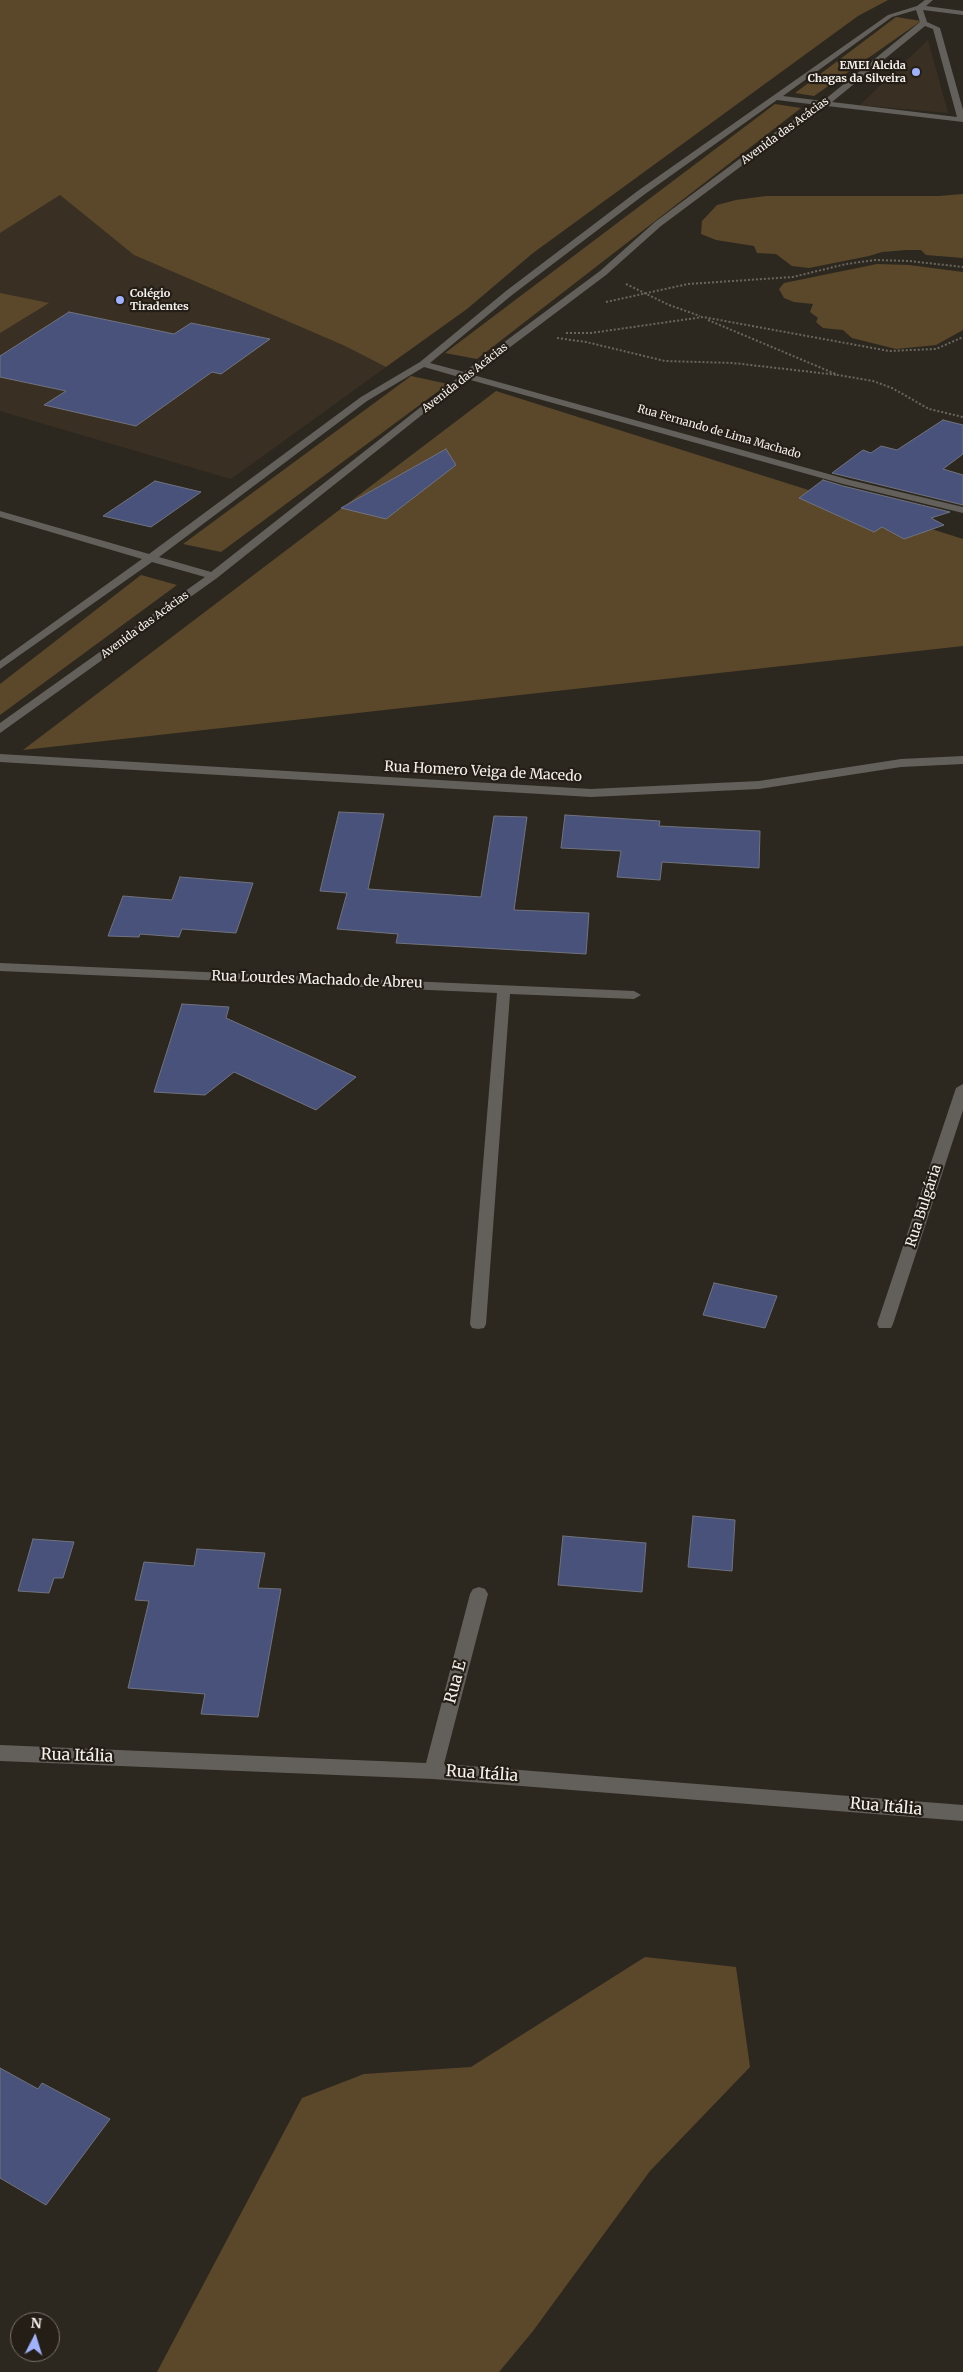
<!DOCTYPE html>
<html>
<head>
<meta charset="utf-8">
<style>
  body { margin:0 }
  #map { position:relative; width:963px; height:2372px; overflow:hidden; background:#2d281f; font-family:Merriweather,serif }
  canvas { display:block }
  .north { position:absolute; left:10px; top:2312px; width:50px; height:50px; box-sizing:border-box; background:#241e16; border:1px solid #78726c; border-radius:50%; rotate:5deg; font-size:14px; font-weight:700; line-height:20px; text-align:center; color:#f5f1ec }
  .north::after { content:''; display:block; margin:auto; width:18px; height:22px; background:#a1b2fd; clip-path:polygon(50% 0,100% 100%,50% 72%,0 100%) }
</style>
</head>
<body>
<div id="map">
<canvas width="963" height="2372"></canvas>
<div class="north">N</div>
</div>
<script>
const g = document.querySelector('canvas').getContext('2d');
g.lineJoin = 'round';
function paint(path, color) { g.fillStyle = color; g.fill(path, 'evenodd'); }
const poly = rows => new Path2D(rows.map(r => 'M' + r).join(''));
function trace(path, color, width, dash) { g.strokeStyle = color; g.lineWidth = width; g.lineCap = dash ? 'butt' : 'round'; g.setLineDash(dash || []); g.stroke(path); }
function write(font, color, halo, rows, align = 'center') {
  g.font = font + ' Merriweather,serif'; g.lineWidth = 4.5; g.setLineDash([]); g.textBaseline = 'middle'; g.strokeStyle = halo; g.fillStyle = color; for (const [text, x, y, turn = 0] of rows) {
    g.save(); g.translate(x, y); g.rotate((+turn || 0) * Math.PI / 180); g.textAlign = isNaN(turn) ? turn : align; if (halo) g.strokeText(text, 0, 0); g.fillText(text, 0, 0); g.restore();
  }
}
const built = poly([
  [928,40,948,113,860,105],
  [60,195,134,255,345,346,386,367,231,479,0,411,0,233]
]);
const green = poly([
  [0,0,888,0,858,16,533,253,467,309,386,367,345,346,134,255,60,195,0,233],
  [896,17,921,21,814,96,795,93],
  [775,104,801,108,477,359,445,353],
  [963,194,963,258,926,255,921,250,906,250,882,252,869,256,809,268,792,266,776,254,757,253,754,246,716,240,701,234,702,221,717,205,736,200,766,196,939,196],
  [877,264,909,265,963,272,963,330,936,345,896,349,852,338,843,330,823,328,816,322,818,318,810,312,813,304,794,302,784,298,779,289,784,283],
  [0,293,49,303,0,333],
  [411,376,448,384,221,552,183,544],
  [496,391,963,539,963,646,23,750],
  [141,575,177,585,0,715,0,684],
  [645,1957,736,1967,750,2067,650,2171,533,2331,499,2372,157,2372,302,2098,364,2074,471,2067]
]);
const building = poly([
  [69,312,174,334,191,323,270,339,221,374,212,372,136,426,44,405,66,391,0,377,0,356,69,312],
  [943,420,963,425,963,454,943,469,963,475,963,505,832,473,863,450,871,453,881,446,897,450,943,420],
  [446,449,456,465,386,519,341,508,446,449],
  [823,480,843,486,950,512,931,518,944,525,904,539,882,527,874,532,799,498,823,480],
  [155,481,201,492,151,527,103,516,155,481],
  [339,812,384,814,368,889,481,897,494,816,527,817,514,910,589,913,586,954,396,943,398,934,337,929,347,893,320,891,339,812],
  [565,815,660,821,659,826,760,831,759,868,662,862,660,880,617,877,621,851,561,848,565,815],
  [180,877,253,883,236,933,182,929,179,937,140,934,139,937,108,936,123,896,172,900,180,877],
  [182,1004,229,1007,226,1018,356,1077,316,1110,234,1072,205,1095,154,1092,182,1004],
  [714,1283,777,1296,765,1328,703,1315,714,1283],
  [693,1516,735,1520,732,1571,688,1567,693,1516],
  [563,1536,646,1543,642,1592,558,1585,563,1536],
  [33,1539,74,1542,63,1578,54,1578,49,1593,18,1591,33,1539],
  [197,1549,265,1553,258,1588,281,1589,258,1717,201,1714,205,1694,128,1688,149,1601,135,1600,144,1562,194,1566,197,1549],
  [0,2068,38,2089,42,2083,110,2119,46,2205,0,2178,0,2068]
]);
const path = poly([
  [626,284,669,305,700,316],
  [606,302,688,284,793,277,846,264,875,260,909,261,963,267],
  [708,320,838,375,873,381,892,388,929,409,963,417],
  [566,333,591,333,703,317,889,351,936,349,963,337],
  [557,338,586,342,665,361,733,363,838,375]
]);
const minor = poly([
  [925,0,933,0,926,6,963,11,963,15,923,10,927,22,940,28,963,110,963,122,827,106,783,135,661,226,606,275,473,375,850,480,963,507,963,513,843,484,467,379,217,578,0,733,0,723,205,577,152,562,0,669,0,661,142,559,0,517,0,511,149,554,361,397,420,362,506,291,639,190,888,15,917,6,925,0],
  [916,10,920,22,823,101,783,96,892,17,916,10],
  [925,26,933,29,957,117,832,102,925,26],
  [777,100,818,105,777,131,655,222,600,271,464,372,430,363,512,295,645,194,777,100],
  [424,367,459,377,211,572,159,557,367,401,424,367],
  [0,754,591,789,759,781,901,759,963,756,963,764,901,767,759,789,591,797,0,762,0,754],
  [0,963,634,991,641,995,634,999,510,994,486,1324,484,1328,478,1329,472,1328,470,1324,497,993,0,971,0,963],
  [963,1084,963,1110,893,1324,891,1328,879,1328,877,1324,956,1088,963,1084],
  [479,1587,485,1589,488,1594,444,1764,963,1805,963,1821,433,1779,0,1761,0,1745,426,1763,470,1594,473,1589,479,1587]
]);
const markers = [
  [916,72,5,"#a1b2fd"],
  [120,300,5,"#a1b2fd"]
];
const farPoinames = [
  ["EMEI Alcida",906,66],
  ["Chagas da Silveira",906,79],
  ["Colégio",130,294,"left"],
  ["Tiradentes",130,307,"left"]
];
const farStreetnames = [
  ["Avenida das Acácias",785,131,-36],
  ["Avenida das Acácias",465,378,-38],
  ["Rua Fernando de Lima Machado",719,432,16],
  ["Avenida das Acácias",145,625,-36]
];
const streetNames = [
  ["Rua Homero Veiga de Macedo",483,772,3],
  ["Rua Lourdes Machado de Abreu",317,980,2],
  ["Rua Bulgária",924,1206,-72]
];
const nearStreetnames = [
  ["Rua E",456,1682,-75],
  ["Rua Itália",77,1756,2],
  ["Rua Itália",482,1774,4],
  ["Rua Itália",886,1807,5]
];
paint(built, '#393023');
paint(green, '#5b482a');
paint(building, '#49527b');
trace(building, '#70737e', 1);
trace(path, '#6a665e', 2, [2, 2]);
paint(minor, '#63605b');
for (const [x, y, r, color] of markers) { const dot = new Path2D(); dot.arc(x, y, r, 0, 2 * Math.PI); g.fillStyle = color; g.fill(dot); trace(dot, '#241e16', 2); }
write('bold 11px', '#f5f1ec', '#241e16', farPoinames, 'right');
write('11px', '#f5f1ec', '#241e16', farStreetnames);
write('14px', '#f5f1ec', '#241e16', streetNames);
write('16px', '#f5f1ec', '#241e16', nearStreetnames);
</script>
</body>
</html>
